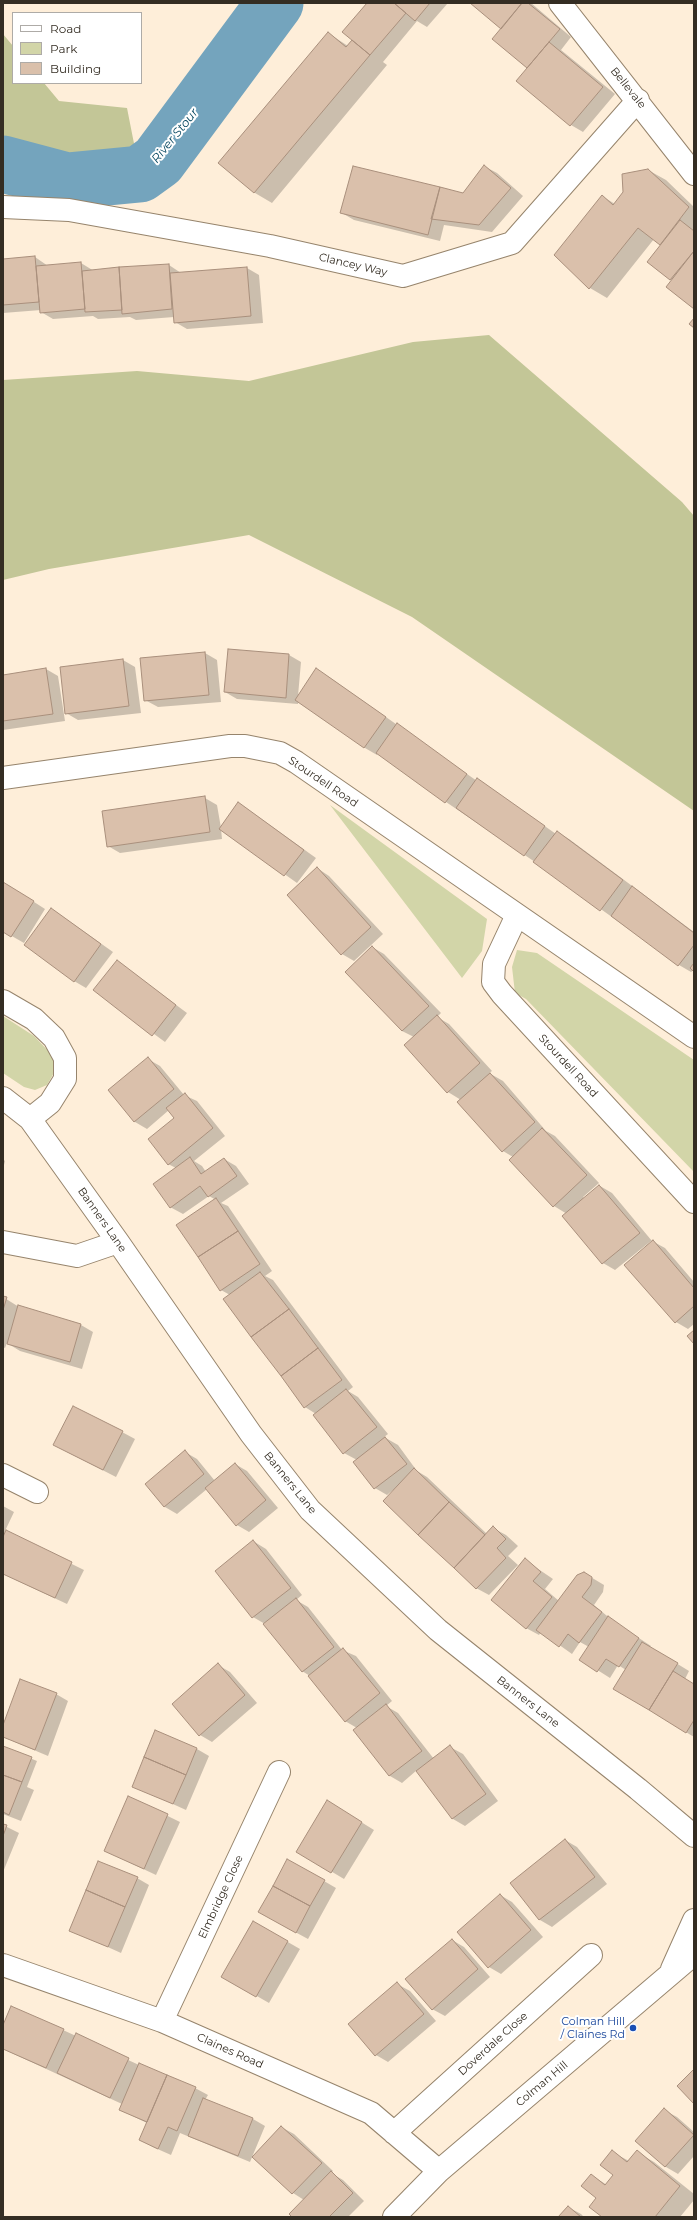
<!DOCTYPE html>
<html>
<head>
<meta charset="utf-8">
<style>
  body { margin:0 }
  #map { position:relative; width:697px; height:2220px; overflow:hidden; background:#feeed9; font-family:Montserrat,sans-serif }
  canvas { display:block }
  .frame { position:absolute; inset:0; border:4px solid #342d23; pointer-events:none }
  .legend { position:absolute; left:12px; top:12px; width:130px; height:72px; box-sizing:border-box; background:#fff; border:1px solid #aeaba7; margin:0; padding:5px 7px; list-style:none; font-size:12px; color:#342d23 }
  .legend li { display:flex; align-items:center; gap:8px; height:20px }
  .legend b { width:20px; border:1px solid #aeaba7 }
</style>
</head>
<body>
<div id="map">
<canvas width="697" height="2220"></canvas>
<div class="frame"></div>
<ul class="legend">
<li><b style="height:5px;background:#fff"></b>Road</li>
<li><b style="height:11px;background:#d2d5a8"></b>Park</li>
<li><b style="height:11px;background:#dac0ab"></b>Building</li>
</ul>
</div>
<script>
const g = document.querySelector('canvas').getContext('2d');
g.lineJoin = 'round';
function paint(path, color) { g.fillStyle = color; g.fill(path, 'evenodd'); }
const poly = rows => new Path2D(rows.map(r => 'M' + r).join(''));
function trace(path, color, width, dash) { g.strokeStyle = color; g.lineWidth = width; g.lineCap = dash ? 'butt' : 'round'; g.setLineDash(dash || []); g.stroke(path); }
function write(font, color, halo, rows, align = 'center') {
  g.font = font + ' Montserrat,sans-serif'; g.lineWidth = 4; g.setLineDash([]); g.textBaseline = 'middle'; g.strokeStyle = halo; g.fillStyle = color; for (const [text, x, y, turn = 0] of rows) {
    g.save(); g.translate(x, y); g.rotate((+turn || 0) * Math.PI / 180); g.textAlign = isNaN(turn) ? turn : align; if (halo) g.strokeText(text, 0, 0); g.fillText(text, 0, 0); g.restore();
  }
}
const green = poly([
  [330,805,487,919,482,951,462,978],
  [517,950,537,953,694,1060,694,1172,526,999,515,993,512,967],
  [3,1016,34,1036,54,1057,55,1071,47,1085,35,1090,24,1087,3,1073]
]);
const forest = poly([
  [3,34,13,46,13,83,44,83,59,101,127,108,140,174,67,181,3,164],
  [489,335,682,502,694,516,694,811,412,617,249,535,49,569,3,580,3,380,137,371,249,381,413,342]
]);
const shadow = poly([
  [368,3,448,3,427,27,417,21,383,62,387,65,272,203,255,193,220,163,328,33,348,46,353,39],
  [472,3,531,3,571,37,561,50,615,94,583,132,571,125,518,81,528,68,502,28],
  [484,166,497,173,523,196,492,232,444,225,440,241,354,220,342,213,463,194],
  [648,170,666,180,694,207,694,308,672,280,649,262,662,245,654,239,607,298,590,288,602,196,615,204],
  [35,257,48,266,81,263,94,271,169,265,181,273,247,268,259,275,263,323,187,329,175,322,174,317,136,320,130,317,98,319,93,316,53,319,41,312,41,310,3,313,3,260],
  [205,653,217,660,221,702,158,707,145,700,142,658],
  [289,655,301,662,298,696,317,670,329,677,477,781,489,787,556,834,557,832,569,839,694,932,694,970,691,972,679,965,535,862,446,802,378,753,377,755,365,748,298,701,298,704,237,699,225,692],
  [123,660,135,667,141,713,78,720,66,713],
  [46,669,58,676,65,721,3,730,3,676],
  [205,798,217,805,221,828,239,803,316,858,297,883,221,829,222,839,120,853,108,846],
  [317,868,329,876,383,934,354,961,342,954],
  [3,882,45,909,24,943,3,931],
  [52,909,113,952,86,988,74,981],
  [372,947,384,954,441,1013,437,1017,449,1024,492,1071,489,1073,503,1081,546,1131,555,1136,599,1183,583,1197,585,1199,600,1186,612,1193,652,1241,665,1248,694,1282,694,1324,688,1329,676,1322,651,1241,615,1270,603,1263,567,1214,554,1206,510,1160,513,1157,503,1151,461,1100,448,1092,405,1045,414,1037,402,1031,346,972],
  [117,961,187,1013,165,1042,94,990],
  [148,1059,160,1066,184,1095,197,1101,225,1136,194,1161,202,1166,206,1172,224,1159,236,1166,249,1184,221,1203,228,1206,272,1271,265,1276,273,1280,353,1387,348,1391,358,1397,388,1434,384,1437,398,1445,417,1471,427,1477,487,1534,493,1528,506,1535,518,1546,508,1556,518,1565,489,1595,476,1588,393,1490,387,1495,375,1488,357,1460,344,1453,316,1414,305,1407,230,1295,221,1290,216,1200,209,1196,183,1214,170,1207,176,1168,168,1164,175,1118,169,1110,147,1129,135,1122,109,1091],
  [3,1159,5,1161,3,1169],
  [3,1297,19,1307,81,1325,93,1332,82,1369,20,1351,7,1343,5,1348,3,1347],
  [122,1432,135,1439,116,1477,67,1452],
  [185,1452,197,1459,215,1481,235,1464,247,1471,278,1508,249,1532,237,1525,207,1489,177,1514,165,1507,146,1484],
  [3,1506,14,1512,5,1531,84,1570,67,1604,3,1574],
  [253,1541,266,1549,302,1595,296,1600,308,1607,342,1650,356,1656,392,1701,386,1706,398,1713,434,1759,450,1747,463,1754,498,1801,465,1826,453,1819,417,1770,402,1783,390,1776,354,1730,357,1728,345,1721,310,1676,302,1671,265,1624,253,1617,216,1571],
  [525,1560,553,1579,545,1589,559,1601,584,1573,604,1585,603,1592,594,1605,613,1621,651,1646,650,1647,689,1671,685,1679,694,1685,694,1737,615,1689,626,1670,618,1665,610,1678,580,1659,589,1647,580,1642,572,1654,541,1632,539,1635,526,1628],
  [218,1665,230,1672,257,1703,212,1742,200,1735],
  [56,1694,68,1701,48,1756,3,1737,3,1728],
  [3,1747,37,1761,27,1787,34,1790,21,1821,3,1814],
  [197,1749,209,1756,186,1810,133,1786],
  [129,1797,180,1822,156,1875,105,1851],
  [340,1809,374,1830,344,1879,297,1851],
  [3,1825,19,1833,3,1872],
  [565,1840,577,1847,607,1884,552,1927,540,1920,511,1883],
  [137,1878,149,1885,121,1953,70,1930],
  [324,1881,336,1888,308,1939,271,1919],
  [500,1895,512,1902,543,1937,501,1974,489,1967],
  [253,1922,300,1949,269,2003,222,1976],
  [452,1940,464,1947,490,1977,445,2016,432,2009],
  [397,1984,410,1991,436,2021,388,2062,376,2055],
  [3,2027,63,2030,139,2065,195,2088,208,2095,205,2100,253,2119,265,2126,250,2162,180,2133,171,2155,153,2147,140,2140,147,2123,120,2110,122,2104,3,2049],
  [664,2110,677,2117,694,2132,694,2156,678,2174,666,2167,637,2140],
  [281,2127,294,2134,333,2171,331,2173,343,2180,364,2201,348,2217,293,2217,304,2200,293,2193,253,2157],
  [612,2152,629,2161,637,2152,654,2162,694,2194,694,2200,680,2217,603,2217,591,2175,607,2185,615,2175],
  [568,2207,581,2214,584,2217,559,2217]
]);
const river = poly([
  [3,164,67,181,140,174,158,161,275,3]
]);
const building = poly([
  [367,3,394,3,406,13,370,55,342,32,367,3],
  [394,3,430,3,415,21,394,3],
  [470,3,522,3,501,29,470,3],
  [522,3,528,3,560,29,527,68,492,39,522,3],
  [328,32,346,47,352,40,370,55,254,193,218,163,328,32],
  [549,42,603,87,570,126,516,81,549,42],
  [484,165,511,188,479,225,431,219,440,187,463,193,484,165],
  [353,166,440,187,428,235,340,213,353,166],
  [648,169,689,207,660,245,638,228,589,289,554,255,602,195,613,205,623,192,622,174,648,169],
  [680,220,694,231,694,251,670,280,647,262,680,220],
  [694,251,694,309,666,287,694,251],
  [35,256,39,302,3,305,3,259,35,256],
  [81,262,85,309,40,313,36,266,81,262],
  [169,264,172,309,122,314,119,267,169,264],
  [119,267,122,310,85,312,82,271,119,267],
  [247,267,251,316,174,323,170,273,247,267],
  [694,318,694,328,689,324,694,318],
  [228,649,289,654,286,698,224,692,228,649],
  [205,652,209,695,144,701,140,658,205,652],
  [123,659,129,706,65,714,60,667,123,659],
  [46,668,53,714,3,721,3,675,46,668],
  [316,668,386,717,364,748,295,700,316,668],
  [397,723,467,774,445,803,376,753,397,723],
  [477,778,545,826,524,856,456,808,477,778],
  [205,796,210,832,107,847,102,811,205,796],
  [238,802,304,850,284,876,219,829,238,802],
  [557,831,623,880,600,911,533,862,557,831],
  [317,867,371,927,341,955,287,895,317,867],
  [3,882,34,901,11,937,3,932,3,882],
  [632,886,694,933,694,945,678,966,611,916,632,886],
  [51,908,101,944,74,982,24,945,51,908],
  [372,946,429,1006,402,1031,345,972,372,946],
  [117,960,176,1005,152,1036,93,990,117,960],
  [694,963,694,972,690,968,694,963],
  [437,1015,480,1063,447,1093,404,1045,437,1015],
  [148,1057,174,1089,134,1122,108,1090,148,1057],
  [490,1073,535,1122,502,1152,457,1102,490,1073],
  [185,1093,213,1128,168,1165,148,1139,174,1118,166,1108,185,1093],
  [542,1128,587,1175,553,1207,509,1160,542,1128],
  [190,1157,201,1174,224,1158,237,1176,208,1197,200,1186,170,1208,153,1184,190,1157],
  [599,1185,640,1233,602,1264,562,1216,599,1185],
  [216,1198,238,1231,198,1257,176,1225,216,1198],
  [238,1231,260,1264,220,1291,198,1257,238,1231],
  [653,1240,694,1288,694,1306,675,1323,624,1265,653,1240],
  [260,1272,289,1309,251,1337,223,1299,260,1272],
  [3,1296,7,1297,3,1310,3,1296],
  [18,1305,81,1324,70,1362,7,1344,18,1305],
  [289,1309,318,1348,281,1376,251,1337,289,1309],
  [694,1330,694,1344,687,1336,694,1330],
  [318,1348,342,1380,304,1408,281,1376,318,1348],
  [346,1389,377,1427,343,1454,313,1415,346,1389],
  [73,1406,123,1431,103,1470,53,1445,73,1406],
  [385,1437,407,1464,374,1489,353,1462,385,1437],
  [185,1450,204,1474,164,1507,145,1484,185,1450],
  [235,1463,266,1500,236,1526,205,1488,235,1463],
  [414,1468,449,1502,418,1535,383,1501,414,1468],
  [449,1502,485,1535,454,1568,418,1535,449,1502],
  [493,1526,506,1539,497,1548,506,1558,476,1589,454,1568,493,1526],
  [6,1530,72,1562,55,1598,3,1574,3,1537,6,1530],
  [253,1540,291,1588,252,1618,215,1571,253,1540],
  [525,1558,541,1572,533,1581,552,1597,526,1629,491,1600,525,1558],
  [584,1572,592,1577,591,1585,582,1597,602,1612,579,1643,568,1634,559,1647,536,1630,577,1575,584,1572],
  [296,1598,334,1647,302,1672,263,1624,296,1598],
  [608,1616,639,1638,619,1667,606,1659,597,1672,579,1660,608,1616],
  [642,1642,678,1663,649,1710,613,1689,642,1642],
  [343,1648,380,1693,345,1722,308,1676,343,1648],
  [218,1663,245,1695,199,1736,172,1704,218,1663],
  [673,1671,694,1684,694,1720,686,1733,649,1710,673,1671],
  [20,1679,57,1693,35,1750,3,1737,3,1725,20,1679],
  [386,1704,422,1751,389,1776,353,1730,386,1704],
  [155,1730,197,1748,186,1775,144,1757,155,1730],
  [450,1745,486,1794,452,1819,416,1771,450,1745],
  [3,1746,32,1757,22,1782,3,1775,3,1746],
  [144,1757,186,1775,173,1804,132,1787,144,1757],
  [3,1775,22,1782,9,1815,3,1812,3,1775],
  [128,1796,168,1814,144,1869,104,1851,128,1796],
  [327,1800,362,1822,331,1873,296,1852,327,1800],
  [3,1824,7,1825,3,1836,3,1824],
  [565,1839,595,1877,539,1920,510,1883,565,1839],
  [287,1859,325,1880,310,1906,273,1886,287,1859],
  [98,1861,138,1877,125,1907,86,1890,98,1861],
  [273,1886,310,1906,296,1933,258,1912,273,1886],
  [86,1890,125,1907,108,1947,69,1931,86,1890],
  [500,1894,531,1930,488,1968,457,1932,500,1894],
  [253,1921,288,1941,256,1997,221,1977,253,1921],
  [452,1939,478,1969,432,2010,405,1979,452,1939],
  [397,1982,424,2014,375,2056,348,2024,397,1982],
  [11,2006,64,2029,46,2068,3,2049,3,2025,11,2006],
  [76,2033,129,2058,110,2098,57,2073,76,2033],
  [139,2063,167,2075,147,2122,119,2110,139,2063],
  [694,2069,694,2104,677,2086,694,2069],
  [167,2075,196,2087,177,2131,168,2127,158,2149,139,2140,167,2075],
  [203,2098,253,2118,238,2156,188,2136,203,2098],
  [664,2108,694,2135,665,2167,635,2141,664,2108],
  [281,2126,322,2163,292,2194,252,2157,281,2126],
  [612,2150,627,2162,637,2150,680,2186,655,2217,602,2217,589,2207,596,2198,581,2186,591,2174,605,2185,613,2175,600,2165,612,2150],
  [331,2171,353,2193,329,2217,292,2217,289,2214,331,2171],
  [568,2206,581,2217,558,2217,568,2206]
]);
const minor = poly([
  [560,3,694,174],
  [3,207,69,210,270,246,403,276,512,243,638,100],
  [3,778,230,746,245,746,280,753,296,762,694,1037],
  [517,915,494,964,493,982,502,994,694,1202],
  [3,1001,34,1019,54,1038,65,1058,65,1079,50,1103,30,1119],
  [3,1098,30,1119,118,1242,251,1434,310,1510,438,1630,638,1789,694,1836],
  [3,1242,77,1256,118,1242],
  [3,1475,37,1492],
  [3,1965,162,2021,371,2113,439,2171],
  [672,1969,694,1920],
  [162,2021,279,1772],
  [394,2133,591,1955],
  [394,2217,439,2171,694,1954]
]);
const markers = [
  [633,2028,4,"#1a4fb4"]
];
const streetNames = [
  ["Bellevale",628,88,51],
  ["Clancey Way",353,265,13],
  ["Stourdell Road",323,782,34],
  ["Stourdell Road",568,1066,47],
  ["Banners Lane",102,1220,55],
  ["Banners Lane",290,1483,51],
  ["Banners Lane",528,1702,38],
  ["Elmbridge Close",221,1897,-65],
  ["Doverdale Close",493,2044,-42],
  ["Claines Road",230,2051,24],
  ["Colman Hill",542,2084,-40]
];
const transitNames = [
  ["Colman Hill",625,2022],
  ["/ Claines Rd",625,2035]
];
const waterNames = [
  ["River Stour",175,136,-51]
];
paint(green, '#d2d5a8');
paint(forest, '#c3c697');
paint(shadow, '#0003');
trace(river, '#74a4bd', 57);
paint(building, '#dac0ab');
trace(building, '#a98f7c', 1);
trace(minor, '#96846c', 24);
trace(minor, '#fff', 22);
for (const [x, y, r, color] of markers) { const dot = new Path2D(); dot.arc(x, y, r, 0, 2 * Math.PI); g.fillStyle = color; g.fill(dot); trace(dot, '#fff', 1.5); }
write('11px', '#342d23', '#fff', streetNames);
write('11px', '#164399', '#fff', transitNames, 'right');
write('italic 12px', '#00445e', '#fff', waterNames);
</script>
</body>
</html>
